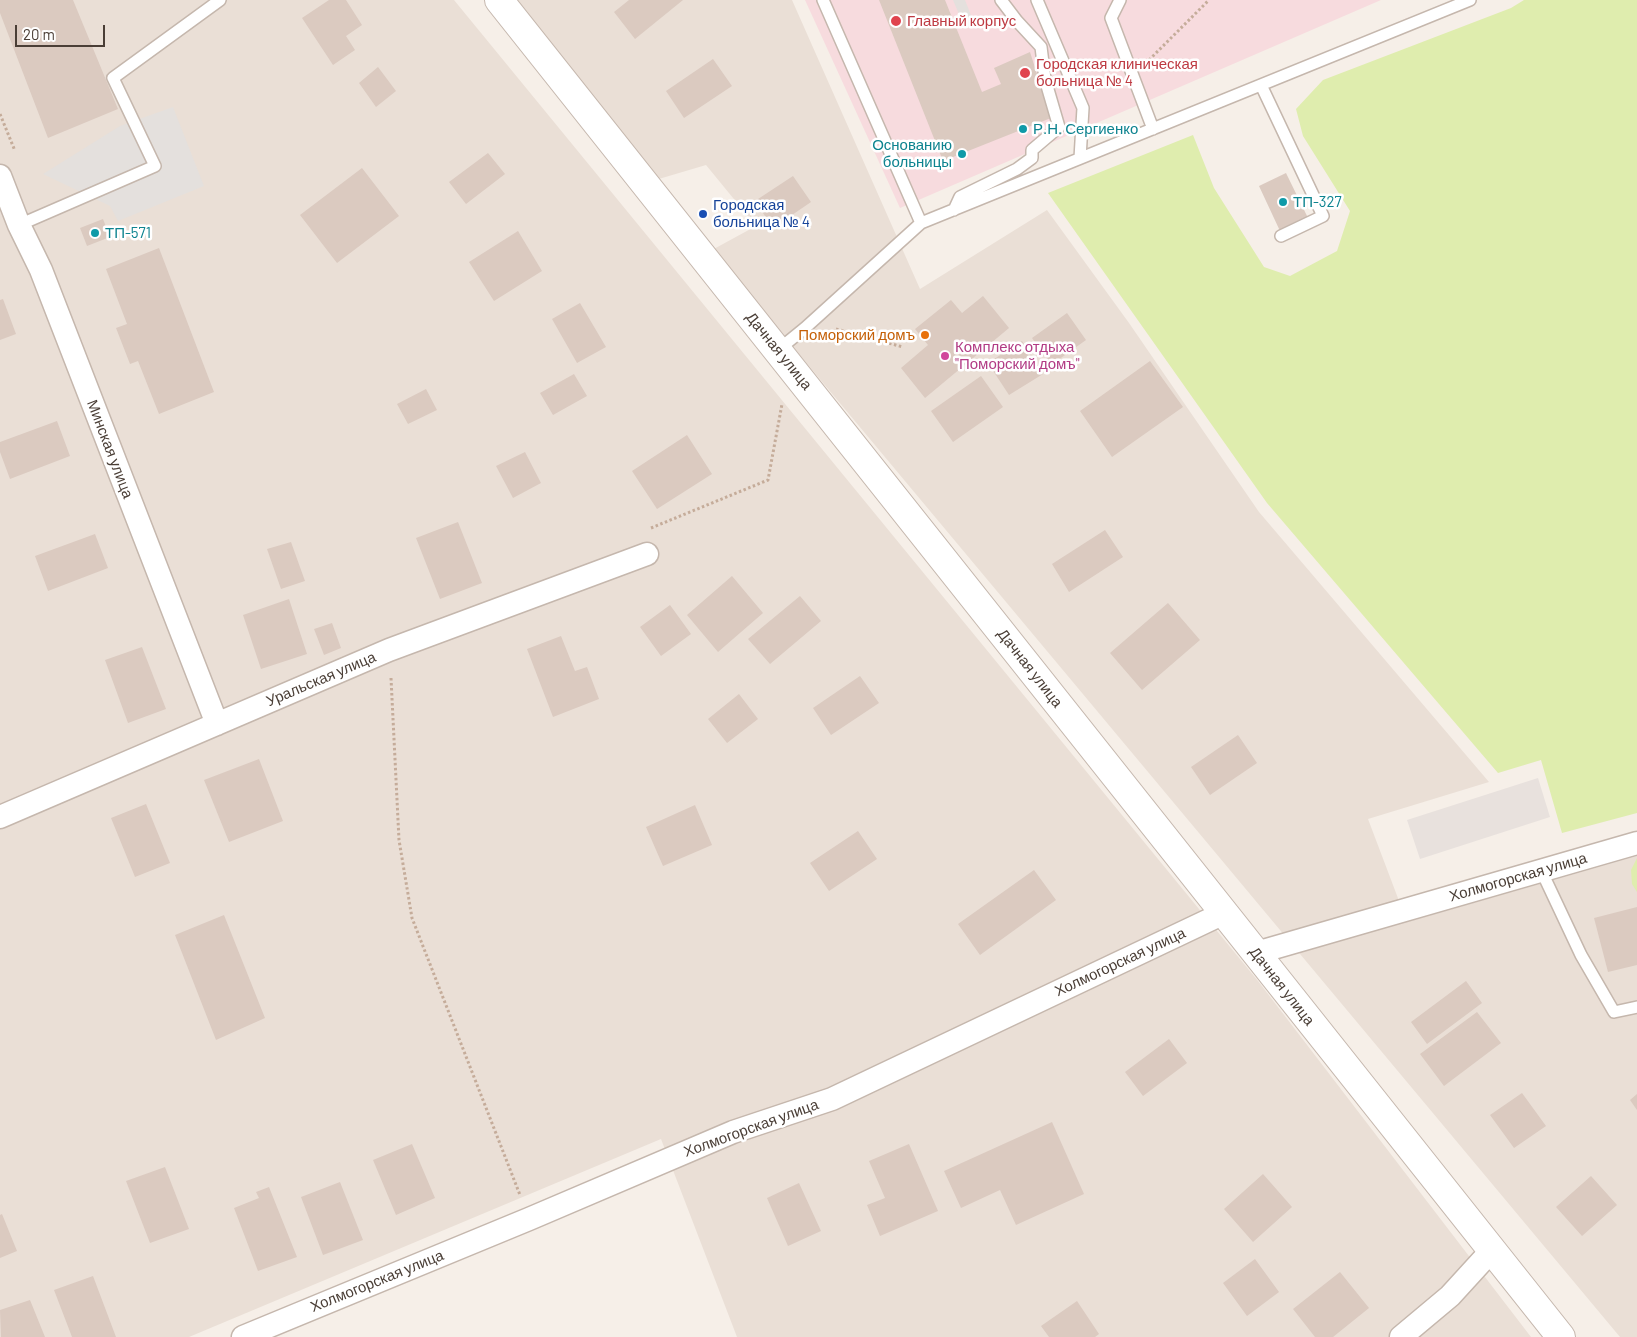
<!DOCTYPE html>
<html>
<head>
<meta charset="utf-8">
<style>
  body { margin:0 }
  #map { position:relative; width:1637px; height:1337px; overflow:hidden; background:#f6efe8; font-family:Barlow,sans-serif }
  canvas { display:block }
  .scale { position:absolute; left:15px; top:25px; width:90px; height:22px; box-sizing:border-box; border:2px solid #4a3e36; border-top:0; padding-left:6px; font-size:15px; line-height:18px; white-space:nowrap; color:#4a3e36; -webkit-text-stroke:4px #fff; paint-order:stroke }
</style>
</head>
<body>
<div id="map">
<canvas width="1637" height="1337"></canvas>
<div class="scale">20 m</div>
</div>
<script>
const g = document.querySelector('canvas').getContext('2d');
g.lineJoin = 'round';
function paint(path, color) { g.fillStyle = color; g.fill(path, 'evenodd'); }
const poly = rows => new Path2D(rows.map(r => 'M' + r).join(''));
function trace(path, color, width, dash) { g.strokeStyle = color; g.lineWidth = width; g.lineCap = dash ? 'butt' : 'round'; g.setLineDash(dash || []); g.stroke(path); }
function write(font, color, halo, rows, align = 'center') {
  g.font = font + ' Barlow,sans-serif'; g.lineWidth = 5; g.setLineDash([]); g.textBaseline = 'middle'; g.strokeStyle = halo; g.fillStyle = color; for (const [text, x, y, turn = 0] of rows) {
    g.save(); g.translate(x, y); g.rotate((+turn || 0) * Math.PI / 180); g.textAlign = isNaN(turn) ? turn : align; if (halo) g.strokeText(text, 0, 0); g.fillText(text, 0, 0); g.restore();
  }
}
const residential = poly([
  [0,0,454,0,1258,981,1531,1337,737,1337,661,1139,189,1337,0,1337],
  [503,0,792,0,920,289,1047,210,1129,323,1259,512,1489,782,1368,819,1407,922,1637,856,1637,1337,1620,1337,712,250,756,226,706,165,652,181]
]);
const industrial = poly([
  [1538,778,1550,817,1420,859,1407,820]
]);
const medical = poly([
  [805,0,1381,0,900,208]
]);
const green = poly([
  [1524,0,1637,0,1637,813,1562,833,1541,760,1498,773,1267,503,1048,193,1193,135,1214,188,1264,267,1290,276,1337,251,1350,211,1303,136,1296,109,1323,80,1511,8],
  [1637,858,1637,892,1632,884,1631,870]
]);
const parking = poly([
  [953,0,965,0,974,23,965,28],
  [173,107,204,186,118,221,110,206,43,174,120,126]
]);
const building = poly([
  [0,0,73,0,118,109,48,138,0,13],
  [329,0,346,0,362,25,346,36,355,50,333,65,302,18],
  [629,0,683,0,635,39,614,12],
  [879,0,945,0,982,92,1001,84,994,68,1030,52,1051,118,943,161],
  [713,59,732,86,684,118,666,91],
  [378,67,396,91,376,107,359,83],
  [488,153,505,174,466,204,449,182],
  [362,168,399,216,337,263,300,215],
  [1286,173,1308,218,1280,231,1259,186],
  [793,176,811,202,773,228,755,201],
  [103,219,110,237,87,246,80,228],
  [518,231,542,271,494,301,469,262],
  [159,248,214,392,159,414,138,361,130,364,116,328,127,324,106,269],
  [983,296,1009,328,925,398,901,368,928,345,915,329,951,300,962,313],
  [3,299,16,334,0,340,0,300],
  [580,303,606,347,577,363,552,319],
  [1067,313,1086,340,1051,365,1032,338],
  [1022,341,1043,374,1009,395,988,363],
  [1150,361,1183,407,1112,457,1080,411],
  [574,374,587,396,553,415,540,393],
  [981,376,1003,407,953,442,931,411],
  [426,389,437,410,408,424,397,404],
  [57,421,70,456,10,479,0,452,0,442],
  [687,435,712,474,657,509,632,471],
  [525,452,541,483,513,498,496,466],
  [458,522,482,583,440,599,416,538],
  [1105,530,1123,557,1069,592,1052,564],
  [95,534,108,568,48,591,35,556],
  [291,542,305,581,281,589,267,549],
  [732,576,763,613,718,652,687,615],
  [800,596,821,621,770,664,748,639],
  [289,599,307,654,261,669,243,615],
  [1168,603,1200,640,1142,690,1110,653],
  [670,605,691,634,661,656,640,627],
  [332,623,341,648,324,655,314,629],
  [561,636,575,671,587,667,599,699,553,717,527,649],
  [142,647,166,709,128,723,105,660],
  [860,676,879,703,831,735,813,708],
  [739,694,758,719,727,743,708,719],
  [1238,735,1257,763,1210,795,1191,767],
  [259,759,283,821,229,842,204,780],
  [146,804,170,863,135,877,111,818],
  [695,805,712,845,663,866,646,827],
  [858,831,877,859,829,891,810,863],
  [1034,870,1056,900,980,955,958,924],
  [1637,907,1637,965,1608,972,1594,918],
  [224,915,265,1018,216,1040,175,935],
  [1466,981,1482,1003,1427,1044,1411,1022],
  [1477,1012,1501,1043,1444,1086,1420,1054],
  [1169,1039,1187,1063,1143,1096,1125,1072],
  [1522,1093,1546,1126,1514,1148,1490,1115],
  [1637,1094,1637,1110,1630,1100],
  [1052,1122,1084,1194,1016,1225,1000,1190,961,1208,944,1171],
  [412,1144,435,1198,396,1215,373,1160],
  [909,1144,938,1211,880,1236,867,1205,885,1198,869,1161],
  [165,1167,189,1229,150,1243,126,1181],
  [1263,1174,1292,1207,1253,1242,1224,1209],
  [1591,1176,1617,1205,1582,1236,1556,1207],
  [340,1182,363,1240,323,1255,301,1197],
  [799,1183,821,1231,788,1246,767,1198],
  [269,1187,297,1257,258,1271,234,1208,259,1198,256,1192],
  [2,1214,17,1251,0,1258,0,1215],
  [1255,1259,1279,1292,1247,1316,1223,1283],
  [1340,1272,1369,1308,1333,1337,1315,1337,1293,1309],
  [93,1276,116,1337,72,1337,54,1290],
  [30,1300,45,1337,1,1337,0,1310],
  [1077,1301,1099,1334,1095,1337,1049,1337,1041,1326]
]);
const path = poly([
  [1149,60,1209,0],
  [0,114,15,151],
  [836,329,903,347],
  [651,528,768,480,782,404],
  [391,678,399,840,412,918,520,1195]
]);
const service = poly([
  [823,0,921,223],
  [1037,0,1083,108,1080,158],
  [1120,0,1111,18,1153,129],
  [1261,85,1323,216,1281,236],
  [954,210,960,197,1017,169,1032,158,1032,150,1059,127,1045,79,1041,47,1017,21,1001,0],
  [19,225,155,166,113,78,220,0],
  [778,350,805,328,921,223,1470,0],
  [1541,870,1581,955,1614,1012,1637,1007]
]);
const minor = poly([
  [0,176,19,225,41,270,217,724],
  [0,817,389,650,647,554],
  [1256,953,1637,843],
  [243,1337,529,1219,733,1132,832,1099,1224,913],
  [1401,1337,1450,1296,1492,1250]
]);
const tertiary = poly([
  [499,0,1561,1337]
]);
const markers = [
  [896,21,6,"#e0444e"],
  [1025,73,6,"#e0444e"],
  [1023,129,5,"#0f9aa8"],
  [962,154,5,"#0f9aa8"],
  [1283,202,5,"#0f9aa8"],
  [703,214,5,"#1a4fb4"],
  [95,233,5,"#0f9aa8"],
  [925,335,5,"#e8710a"],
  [945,356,5,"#d1479c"]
];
const healthNames = [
  ["Главный корпус",907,21],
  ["Городская клиническая",1036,64],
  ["больница № 4",1036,81]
];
const cultureNames = [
  ["Р.Н. Сергиенко",1033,129],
  ["Основанию",952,145,"right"],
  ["больницы",952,162,"right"],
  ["ТП-327",1293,202],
  ["ТП-571",105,233]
];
const transitNames = [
  ["Городская",713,205],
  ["больница № 4",713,222]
];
const foodNames = [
  ["Поморский домъ",915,335]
];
const hotelNames = [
  ["Комплекс отдыха",955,347],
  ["\"Поморский домъ\"",955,364]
];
const streetNames = [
  ["Дачная улица",779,351,51],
  ["Минская улица",110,449,69],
  ["Дачная улица",1030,668,52],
  ["Уральская улица",321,679,-23],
  ["Холмогорская улица",1518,877,-16],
  ["Холмогорская улица",1120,962,-25],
  ["Дачная улица",1282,986,52],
  ["Холмогорская улица",751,1128,-20],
  ["Холмогорская улица",377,1281,-22]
];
paint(residential, '#eadfd6');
paint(industrial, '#e8e1dd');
paint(medical, '#f7dbde');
paint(green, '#dfedae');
paint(parking, '#e4e0dd');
paint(building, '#dbcac0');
trace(service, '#c5b7ad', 14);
trace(minor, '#c5b7ad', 25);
trace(tertiary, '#c5b7ad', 30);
trace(path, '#c5ac9a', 3, [2.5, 2.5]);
trace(service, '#fff', 11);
trace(minor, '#fff', 22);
trace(tertiary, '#fff', 28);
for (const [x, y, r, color] of markers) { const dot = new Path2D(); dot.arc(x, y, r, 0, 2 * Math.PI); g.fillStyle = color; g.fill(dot); trace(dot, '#fff', 2); }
write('15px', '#be3a42', '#fff', healthNames, 'left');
write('15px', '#0d838f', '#fff', cultureNames, 'left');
write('15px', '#164399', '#fff', transitNames, 'left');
write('15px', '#c56008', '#fff', foodNames, 'right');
write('15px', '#b23c85', '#fff', hotelNames, 'left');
write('15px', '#4a3e36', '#fff', streetNames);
</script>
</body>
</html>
